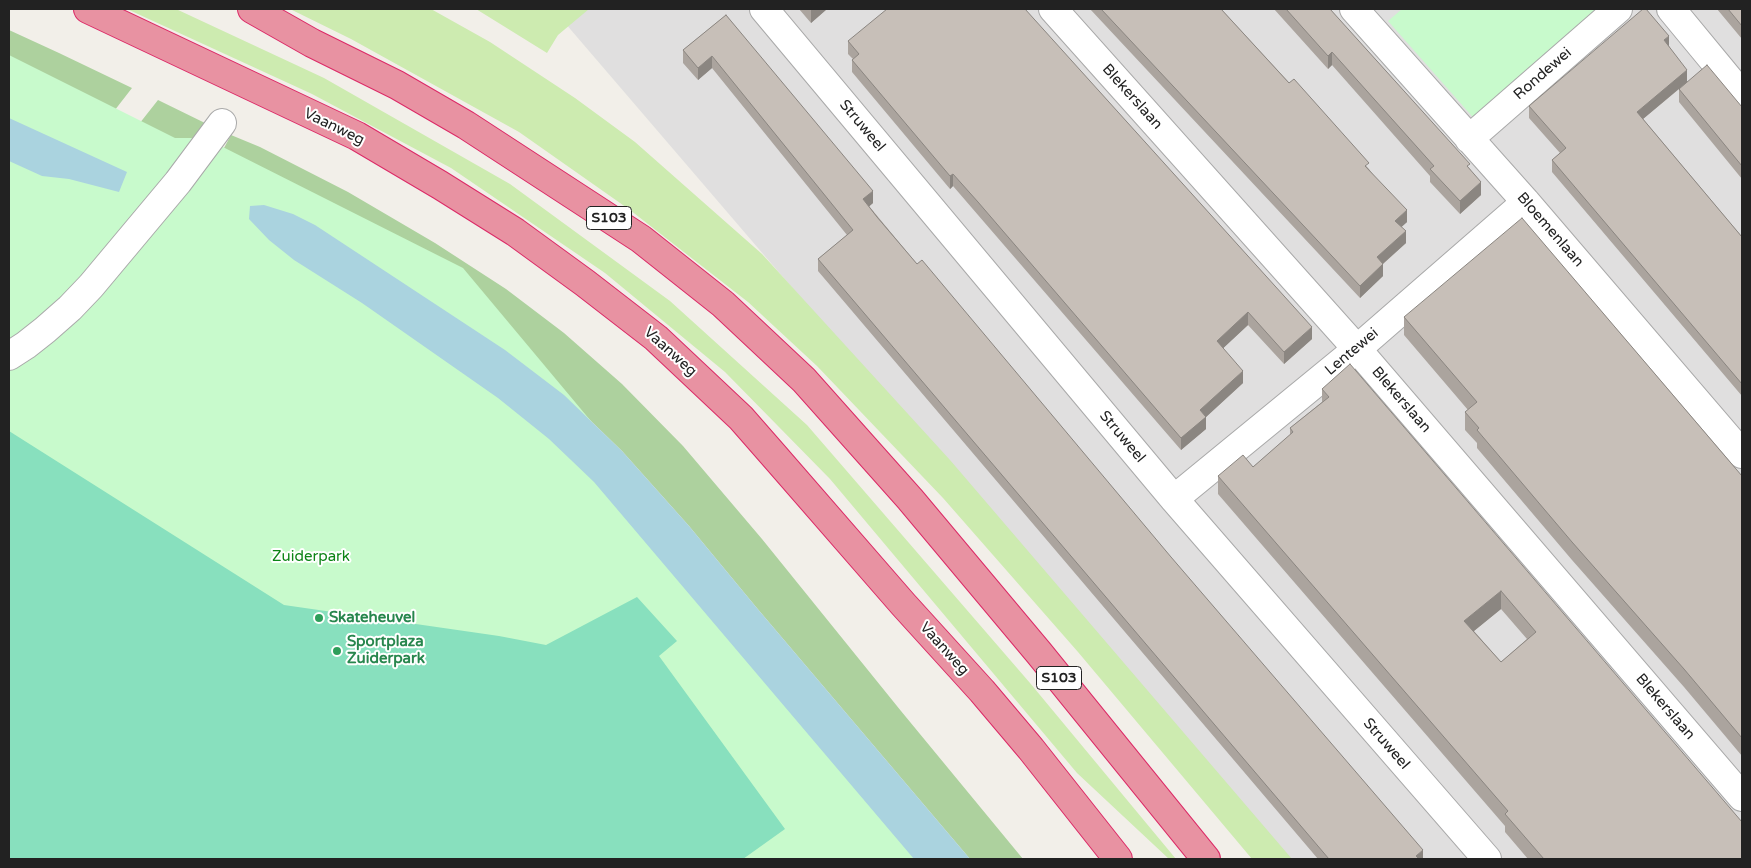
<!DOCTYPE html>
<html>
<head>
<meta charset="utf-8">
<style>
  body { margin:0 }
  #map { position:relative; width:1751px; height:868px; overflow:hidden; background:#f2efe9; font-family:"Varela Round",sans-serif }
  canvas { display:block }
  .frame { position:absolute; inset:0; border:10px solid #222; pointer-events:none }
</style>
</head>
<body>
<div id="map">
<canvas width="1751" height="868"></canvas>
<div class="frame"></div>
</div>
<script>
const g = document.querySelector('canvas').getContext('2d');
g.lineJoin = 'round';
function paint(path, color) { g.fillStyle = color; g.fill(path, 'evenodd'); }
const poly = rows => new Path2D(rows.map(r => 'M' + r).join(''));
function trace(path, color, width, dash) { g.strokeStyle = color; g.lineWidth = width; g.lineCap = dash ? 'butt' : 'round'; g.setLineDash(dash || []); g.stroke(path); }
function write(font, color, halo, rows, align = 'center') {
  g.font = font + ' "Varela Round",sans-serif'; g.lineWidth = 4; g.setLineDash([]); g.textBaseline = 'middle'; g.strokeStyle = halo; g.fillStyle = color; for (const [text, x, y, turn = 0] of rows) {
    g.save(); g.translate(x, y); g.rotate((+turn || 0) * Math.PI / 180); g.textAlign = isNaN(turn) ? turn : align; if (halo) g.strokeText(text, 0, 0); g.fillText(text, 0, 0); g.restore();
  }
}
const residential = poly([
  [553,9,1742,9,1742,859,1282,859]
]);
const grass = poly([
  [127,9,176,9,324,78,510,184,670,301,807,425,1030,683,1176,859,1169,859,1077,773,830,479,725,372,605,273,451,168,312,94],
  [290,9,431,9,490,42,575,98,635,142,762,254,950,460,1292,859,1252,859,1078,652,943,498,817,366,748,302,630,210,519,132,351,39],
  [476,9,589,9,558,35,547,53]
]);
const forest = poly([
  [9,30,59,53,132,88,104,124,9,71],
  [158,100,207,124,168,162,128,138],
  [231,135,260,147,348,192,435,243,506,289,564,333,622,384,683,446,762,539,901,711,1023,859,970,859,756,607,689,526,622,451,564,395,211,172]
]);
const park = poly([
  [1402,9,1606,9,1478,123,1388,21],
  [9,55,175,138,205,138,463,268,957,859,9,859]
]);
const pitch = poly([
  [9,431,284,605,499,636,546,645,637,597,677,641,659,656,785,829,743,859,9,859]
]);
const water = poly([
  [9,118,127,172,119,192,69,179,42,176,9,161],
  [264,205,293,214,315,225,505,350,564,395,622,451,689,526,756,607,970,859,914,859,594,482,549,439,498,398,362,303,294,260,269,240,249,219,250,206]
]);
const minor = poly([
  [764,9,1174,499,1487,859],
  [1053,9,1357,349,1742,797],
  [1354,9,1526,202,1742,454],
  [1671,9,1742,95],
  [1469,139,1618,9],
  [9,356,26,345,45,330,70,308,91,286,178,182,222,123],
  [1174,499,1357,349,1526,202]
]);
const highway = poly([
  [88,9,357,136,440,185,515,232,585,283,656,338,741,418,776,458,903,604,982,691,1031,749,1118,859],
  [252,9,312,43,397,85,466,125,641,239,723,304,804,380,910,499,1039,653,1206,859]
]);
const wall = poly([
  [799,9,827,9,811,23],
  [1090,9,1221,9,1369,169,1407,222,1401,227,1406,243,1383,264,1383,276,1360,298],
  [1274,9,1330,9,1470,169,1481,195,1460,214,1430,182,1430,176,1332,65,1328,69],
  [1717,9,1742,9,1742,39],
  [726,15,873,203,869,206,917,264,1423,859,1318,859,818,271,818,259,847,235,712,68,698,80,683,63,683,50],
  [848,41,1312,339,1284,364,1248,325,1223,348,1243,383,1206,417,1206,429,1181,450,978,215,953,186,950,189,852,72,852,60,853,59,848,54],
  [1669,46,1687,81,1742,107,1742,179,1679,102,1679,89,1643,119,1742,237,1742,396,1552,172,1552,160,1560,153,1529,118,1529,106],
  [1404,317,1742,476,1742,756,1684,687,1572,560,1477,448,1477,443,1465,430,1465,412,1468,410,1404,335],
  [1322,389,1742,859,1528,859,1505,832,1505,826,1218,494,1218,476,1253,467,1290,435,1290,428,1322,402],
  [1501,609,1527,639,1501,662,1474,631]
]);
const shadedWall = poly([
  [811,9,827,9,811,23],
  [1669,36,1669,48,1664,40],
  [1332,52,1332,65,1328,69,1328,56],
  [712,56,712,68,698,80,698,68],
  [1687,70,1687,82,1637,124,1637,112],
  [953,174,953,186,950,189,950,176],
  [1481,182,1481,195,1460,214,1460,201],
  [873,191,873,203,863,212,863,199],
  [1407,210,1407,222,1395,233,1395,221],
  [1406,231,1406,243,1377,269,1377,257],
  [1383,264,1383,276,1360,298,1360,286],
  [1248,312,1248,325,1217,354,1217,341],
  [1312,327,1312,339,1284,364,1284,352],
  [1243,371,1243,383,1206,417,1206,429,1181,450,1181,438,1200,410],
  [1501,591,1501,609,1464,639,1464,621],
  [1423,850,1423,859,1416,859,1416,856]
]);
const building = poly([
  [887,9,1025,9,1312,327,1284,352,1248,312,1217,341,1243,371,1200,410,1206,417,1181,438,978,202,953,174,950,176,852,60,859,54,848,41,887,9],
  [1101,9,1221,9,1289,83,1294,79,1369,163,1365,166,1407,210,1395,221,1406,231,1377,257,1383,264,1360,286,1101,9],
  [1286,9,1330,9,1470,164,1467,166,1481,182,1460,201,1430,169,1434,166,1332,52,1328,56,1286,9],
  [1643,9,1646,9,1669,36,1664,40,1687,70,1637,112,1742,237,1742,384,1552,160,1566,148,1529,106,1643,9],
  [1728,9,1742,9,1742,26,1728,9],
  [726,15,873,191,863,199,877,217,917,264,922,260,1171,557,1423,850,1416,856,1419,859,1329,859,818,259,853,230,712,56,698,68,683,50,726,15],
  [1707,65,1742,107,1742,166,1679,89,1707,65],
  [1522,218,1742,476,1742,738,1684,669,1572,542,1477,430,1479,428,1465,412,1477,402,1404,317,1522,218],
  [1350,364,1742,822,1742,859,1544,859,1505,814,1508,811,1218,476,1243,455,1253,467,1293,432,1290,428,1329,397,1322,389,1350,364],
  [1501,591,1536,632,1501,662,1464,621,1501,591]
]);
const markers = [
  [319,618,5,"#2e9e5b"],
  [337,651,5,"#2e9e5b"]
];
const shields = [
  [609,218,45],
  [1059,678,45]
];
const shieldNames = [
  ["S103",609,218],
  ["S103",1059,678]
];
const streetNames = [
  ["Rondewei",1543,74,-41],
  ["Blekerslaan",1132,97,48],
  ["Struweel",862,126,50],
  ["Vaanweg",334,127,26],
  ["Bloemenlaan",1550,230,49],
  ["Vaanweg",670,352,42],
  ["Lentewei",1352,352,-40],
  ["Blekerslaan",1401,400,49],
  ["Struweel",1122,437,50],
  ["Vaanweg",944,649,48],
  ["Blekerslaan",1665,707,49],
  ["Struweel",1386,744,49]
];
const parkNames = [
  ["Zuiderpark",311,557]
];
const leisureNames = [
  ["Skateheuvel",329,618],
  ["Sportplaza",347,642],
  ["Zuiderpark",347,659]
];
paint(residential, '#e0dfdf');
paint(grass, '#cdebb0');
paint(forest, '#add19e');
paint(park, '#c8facc');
paint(pitch, '#88e0be');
paint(water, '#aad3df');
trace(minor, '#a9a9a9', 30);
trace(highway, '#dc2a67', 30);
trace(minor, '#fff', 28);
trace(highway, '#e892a2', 28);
paint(wall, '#aba49e');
paint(shadedWall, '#8b8681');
paint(building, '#c7bfb8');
trace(building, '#8b8681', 1);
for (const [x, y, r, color] of markers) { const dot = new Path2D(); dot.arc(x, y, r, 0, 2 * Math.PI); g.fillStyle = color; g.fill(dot); trace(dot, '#fff', 2); }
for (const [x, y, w] of shields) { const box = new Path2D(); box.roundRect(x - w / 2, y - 11.5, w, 23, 4); g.fillStyle = '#fff'; g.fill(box); trace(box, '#222', 1); }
write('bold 14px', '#222', null, shieldNames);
write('15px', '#222', '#fff', streetNames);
write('15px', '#0c8416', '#fff', parkNames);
write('bold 15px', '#27864d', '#fff', leisureNames, 'left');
</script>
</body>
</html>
